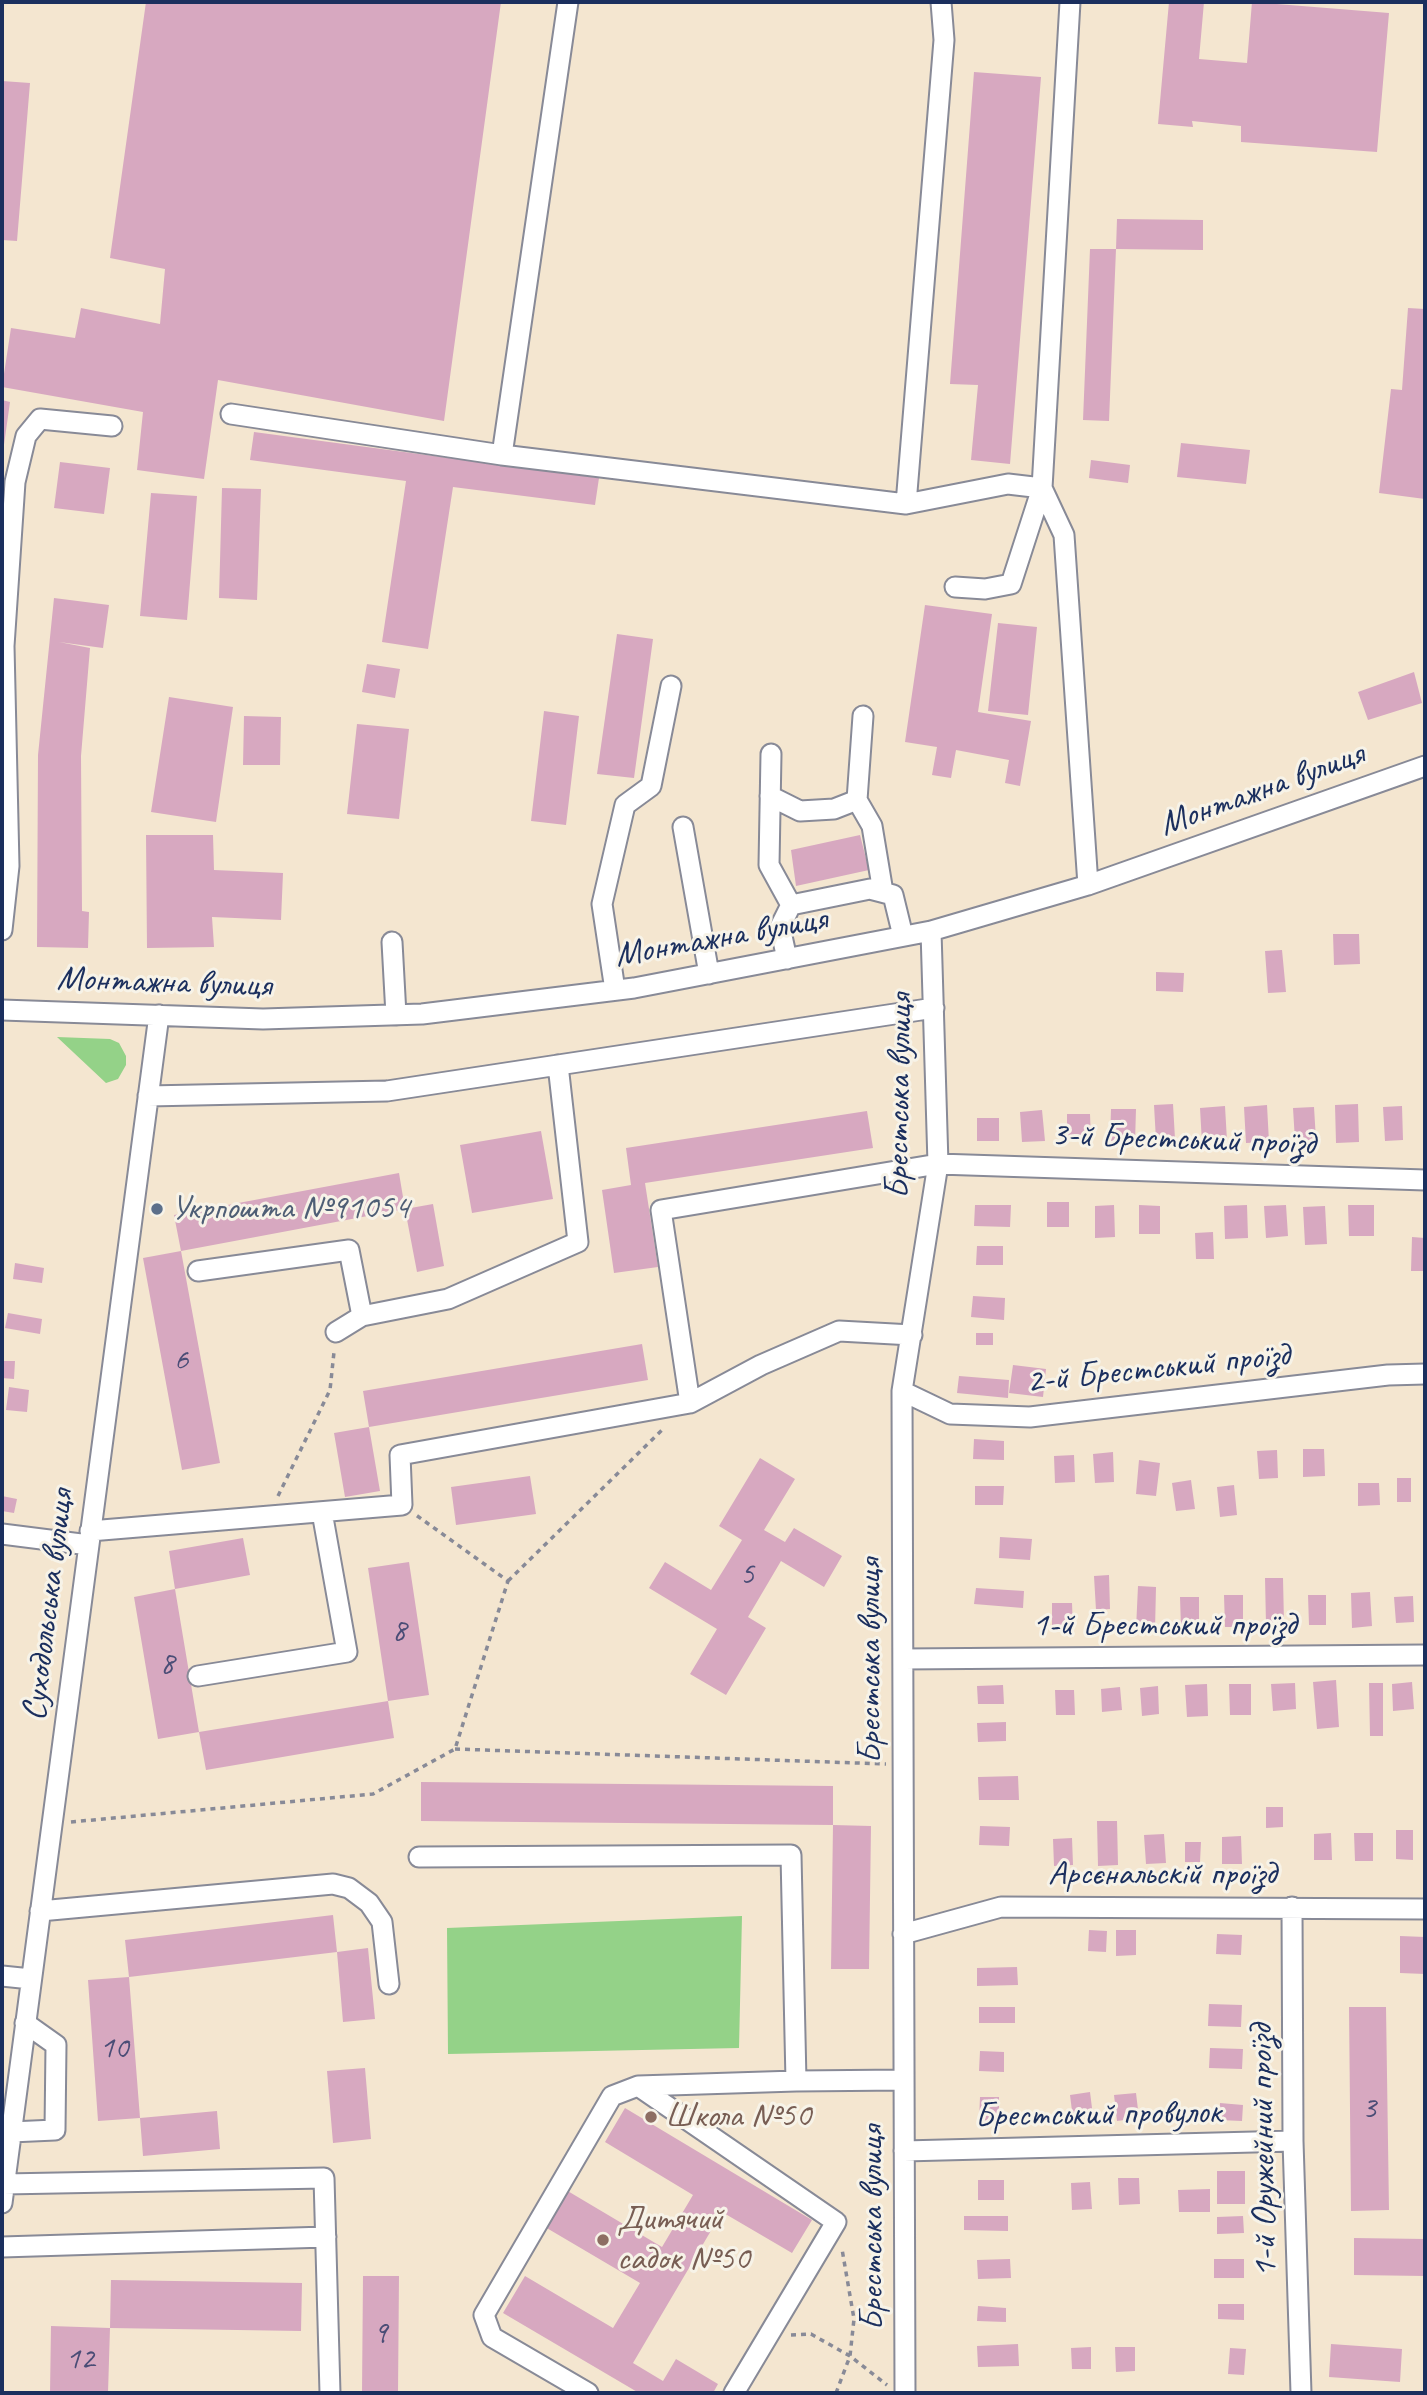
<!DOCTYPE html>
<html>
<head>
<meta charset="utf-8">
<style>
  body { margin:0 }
  #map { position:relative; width:1427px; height:2395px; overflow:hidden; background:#f4e6d0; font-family:Caveat,sans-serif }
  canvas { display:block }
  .frame { position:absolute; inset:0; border:4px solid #1b2f5e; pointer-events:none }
</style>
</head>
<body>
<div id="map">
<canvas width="1427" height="2395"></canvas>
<div class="frame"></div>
</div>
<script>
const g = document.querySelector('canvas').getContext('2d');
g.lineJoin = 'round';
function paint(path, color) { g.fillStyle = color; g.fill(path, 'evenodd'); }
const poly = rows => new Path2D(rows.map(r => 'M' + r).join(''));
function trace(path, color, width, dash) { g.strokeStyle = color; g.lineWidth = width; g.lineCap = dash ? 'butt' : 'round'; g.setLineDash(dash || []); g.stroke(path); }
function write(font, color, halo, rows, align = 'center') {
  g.font = font + ' Caveat,sans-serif'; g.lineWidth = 6; g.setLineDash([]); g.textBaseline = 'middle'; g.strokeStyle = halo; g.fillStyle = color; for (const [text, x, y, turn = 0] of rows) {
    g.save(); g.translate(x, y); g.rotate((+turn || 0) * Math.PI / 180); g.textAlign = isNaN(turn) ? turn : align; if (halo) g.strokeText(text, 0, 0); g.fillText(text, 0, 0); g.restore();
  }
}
const green = poly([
  [57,1037,110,1039,119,1043,126,1056,126,1065,118,1079,106,1083],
  [742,1916,739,2048,448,2054,447,1928]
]);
const building = poly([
  [146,2,501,2,444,421,218,380,204,479,137,470,143,412,2,387,11,328,75,338,81,308,160,324,165,269,110,258],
  [1169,2,1204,2,1199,59,1247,63,1252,2,1389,13,1377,152,1241,142,1241,126,1192,121,1193,127,1158,124],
  [974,72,1041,77,1010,464,971,460,978,385,950,384],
  [2,81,30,83,17,241,2,240],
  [1117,219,1203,220,1203,250,1116,249,1109,421,1083,420,1090,249,1116,249],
  [1408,308,1425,309,1425,499,1379,493,1391,389,1402,390],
  [2,400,10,402,3,452,2,452],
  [254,432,599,478,595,505,453,487,428,649,382,642,406,481,250,460],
  [1181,443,1250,450,1246,484,1177,477],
  [1091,460,1130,465,1128,483,1089,478],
  [60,462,110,468,104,514,54,508],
  [222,488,261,489,257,600,219,598],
  [151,493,197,496,187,620,140,616],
  [54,598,109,605,103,648,59,642,90,648,81,756,82,911,89,912,88,948,37,947,38,755],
  [925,605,992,614,978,712,1031,721,1020,786,1005,783,1009,760,956,750,951,778,932,775,937,747,905,742],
  [998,623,1037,627,1028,715,988,711],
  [617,634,653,639,634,778,597,774],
  [367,664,400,669,395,698,362,692],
  [1414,672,1422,703,1368,720,1358,692],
  [169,697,233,707,216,822,151,812],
  [544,711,579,716,566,825,531,821],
  [244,716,281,717,280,765,243,765],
  [357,724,409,729,399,819,347,814],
  [146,835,213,835,214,870,283,873,281,920,212,917,214,947,147,948],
  [860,835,869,870,796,886,791,850],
  [1333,934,1359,934,1360,964,1334,965],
  [1282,950,1286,992,1268,993,1265,951],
  [1156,972,1184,973,1183,992,1156,991],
  [1173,1104,1175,1139,1156,1140,1154,1105],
  [1358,1104,1359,1142,1336,1143,1335,1105],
  [1267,1105,1269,1142,1246,1143,1244,1107],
  [1225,1106,1227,1141,1202,1143,1200,1108],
  [1402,1106,1403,1140,1385,1141,1383,1107],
  [1314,1107,1316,1140,1295,1141,1293,1108],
  [1111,1109,1136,1109,1135,1143,1110,1142],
  [1042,1110,1045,1141,1022,1142,1020,1112],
  [867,1111,873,1148,645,1183,658,1267,614,1273,602,1190,631,1185,626,1148],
  [1067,1114,1090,1114,1091,1140,1067,1140],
  [977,1118,999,1118,999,1141,977,1141],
  [541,1131,553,1199,472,1213,460,1145],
  [399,1173,405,1209,181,1251,220,1463,182,1470,143,1258,181,1251,174,1215],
  [1047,1202,1069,1202,1069,1227,1047,1227],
  [433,1204,444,1266,417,1272,405,1209],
  [975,1205,1011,1205,1010,1227,974,1226],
  [1114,1205,1115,1237,1095,1238,1095,1206],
  [1139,1205,1160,1206,1160,1234,1139,1234],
  [1247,1205,1248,1238,1225,1239,1224,1206],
  [1286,1205,1288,1236,1266,1238,1264,1206],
  [1348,1205,1374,1205,1374,1236,1349,1236],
  [1325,1206,1327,1244,1305,1245,1303,1207],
  [1213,1232,1214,1259,1196,1259,1195,1233],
  [1412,1237,1425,1238,1425,1271,1411,1271],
  [977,1246,1003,1246,1003,1265,976,1265],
  [15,1263,44,1268,42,1283,13,1279],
  [973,1296,1005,1298,1004,1320,971,1317],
  [8,1313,42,1319,40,1334,5,1328],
  [976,1333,993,1333,993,1345,976,1345],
  [642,1344,648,1380,369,1427,363,1391],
  [2,1361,15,1361,14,1379,2,1378],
  [1013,1365,1046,1369,1043,1397,1009,1393],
  [959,1376,1009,1380,1008,1398,957,1393],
  [9,1387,29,1390,27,1412,6,1410],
  [369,1427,380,1491,345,1497,334,1433],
  [974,1439,1004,1441,1004,1460,973,1459],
  [1303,1449,1324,1449,1325,1476,1303,1477],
  [1277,1450,1278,1478,1259,1479,1257,1451],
  [1113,1452,1114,1482,1095,1483,1093,1454],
  [1074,1455,1075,1482,1055,1483,1054,1456],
  [760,1458,795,1479,764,1530,785,1542,794,1528,842,1556,824,1587,781,1561,748,1617,766,1628,726,1695,690,1674,717,1629,649,1588,665,1562,711,1590,742,1540,719,1526],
  [1139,1460,1160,1463,1156,1496,1136,1494],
  [530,1476,536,1514,456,1525,451,1487],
  [1397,1478,1411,1478,1411,1502,1397,1502],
  [1191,1480,1195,1509,1176,1511,1172,1483],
  [1358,1483,1379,1483,1380,1505,1358,1506],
  [1234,1485,1237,1515,1220,1517,1217,1487],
  [975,1486,1004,1486,1003,1505,975,1505],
  [2,1496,17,1499,14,1513,2,1511],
  [1000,1537,1032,1539,1030,1560,999,1558],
  [243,1538,250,1575,175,1589,169,1551],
  [409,1562,429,1695,388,1701,368,1568],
  [1109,1575,1110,1609,1096,1610,1094,1576],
  [1265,1578,1283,1578,1284,1623,1266,1624],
  [1138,1586,1156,1587,1155,1630,1136,1629],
  [976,1588,1024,1591,1023,1608,974,1604],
  [175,1589,199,1732,158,1739,134,1597],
  [1370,1592,1372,1626,1352,1628,1351,1593],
  [1224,1595,1243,1595,1243,1627,1225,1627],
  [1308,1595,1326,1595,1326,1625,1309,1625],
  [1413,1596,1414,1622,1396,1623,1394,1597],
  [1180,1597,1199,1597,1199,1627,1181,1627],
  [1052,1603,1072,1603,1073,1629,1052,1630],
  [1336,1680,1339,1727,1317,1729,1313,1682],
  [1412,1682,1414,1709,1393,1711,1392,1684],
  [1295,1683,1296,1709,1273,1711,1271,1684],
  [1369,1683,1383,1683,1383,1736,1370,1736],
  [1207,1684,1208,1716,1187,1717,1185,1685],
  [1229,1684,1251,1684,1251,1715,1230,1715],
  [1003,1685,1004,1704,978,1704,977,1686],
  [1158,1686,1159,1714,1142,1716,1140,1688],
  [1120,1687,1122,1710,1102,1712,1101,1689],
  [1055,1690,1074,1690,1075,1715,1056,1715],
  [388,1701,394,1738,206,1770,199,1732],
  [1006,1722,1006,1741,978,1742,977,1723],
  [1018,1776,1019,1800,979,1800,978,1777],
  [421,1782,833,1786,833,1825,421,1821],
  [1266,1807,1283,1807,1283,1827,1266,1828],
  [1097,1821,1117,1821,1118,1865,1098,1866],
  [833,1825,871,1826,869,1969,831,1969],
  [980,1826,1010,1827,1009,1846,979,1845],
  [1396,1830,1413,1830,1413,1860,1396,1859],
  [1331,1833,1332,1860,1314,1860,1314,1834],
  [1354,1833,1373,1833,1373,1861,1355,1861],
  [1164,1834,1166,1863,1146,1864,1144,1835],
  [1241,1836,1242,1864,1222,1864,1222,1837],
  [1072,1838,1073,1865,1054,1866,1053,1839],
  [1185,1842,1201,1842,1200,1862,1185,1862],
  [333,1915,337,1952,129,1977,140,2118,98,2121,88,1980,129,1977,125,1940],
  [1089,1930,1107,1931,1106,1952,1088,1951],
  [1116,1930,1136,1930,1136,1955,1116,1956],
  [1217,1934,1242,1935,1241,1955,1216,1954],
  [1400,1936,1425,1937,1425,1974,1400,1973],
  [368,1948,375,2019,343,2022,337,1952],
  [1017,1967,1018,1985,977,1986,977,1968],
  [1209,2004,1242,2005,1241,2027,1208,2026],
  [979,2007,1015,2007,1015,2023,979,2023],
  [1349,2007,1386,2007,1389,2210,1351,2211],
  [1210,2048,1243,2049,1242,2069,1209,2068],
  [980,2051,1004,2052,1004,2072,979,2071],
  [365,2068,371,2139,333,2143,327,2071],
  [1090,2092,1093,2116,1073,2119,1070,2095],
  [1136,2093,1139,2118,1117,2121,1114,2095],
  [980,2097,999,2097,999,2122,979,2122],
  [1220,2103,1243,2105,1242,2121,1219,2120],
  [625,2108,812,2220,792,2253,722,2212,633,2363,663,2381,676,2359,718,2384,713,2393,639,2393,503,2313,525,2276,613,2328,640,2283,545,2227,566,2190,662,2247,693,2195,605,2142],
  [217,2111,220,2149,143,2156,140,2118],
  [1217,2171,1245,2171,1245,2204,1217,2204],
  [1118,2178,1139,2178,1140,2204,1119,2205],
  [978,2180,1004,2180,1004,2200,978,2200],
  [1090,2182,1092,2209,1072,2210,1071,2183],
  [1210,2189,1210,2212,1179,2212,1178,2190],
  [964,2216,1008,2216,1008,2231,964,2230],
  [1243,2216,1244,2233,1217,2234,1217,2217],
  [1354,2238,1425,2239,1425,2276,1354,2275],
  [1010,2259,1011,2278,978,2279,977,2260],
  [1214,2259,1244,2259,1244,2278,1214,2278],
  [363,2276,399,2276,398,2393,362,2393],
  [111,2280,302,2283,301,2331,110,2328],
  [1218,2304,1244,2304,1244,2320,1218,2319],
  [978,2306,1006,2308,1006,2322,977,2321],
  [51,2326,110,2328,108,2393,50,2393],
  [1018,2344,1019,2366,978,2367,977,2346],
  [1331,2344,1402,2349,1400,2382,1329,2377],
  [1091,2347,1091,2369,1072,2369,1071,2348],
  [1115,2347,1135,2347,1135,2371,1116,2372],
  [1230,2348,1246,2349,1244,2375,1228,2374]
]);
const path = poly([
  [278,1496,330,1390,334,1352],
  [508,1581,664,1428],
  [455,1749,886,1764],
  [71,1822,373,1794,455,1749,508,1581,416,1515],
  [791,2335,811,2334,850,2356,887,2385],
  [836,2393,850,2356,854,2319,842,2249]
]);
const minor = poly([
  [231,414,502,455,906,504,1008,484,1042,488],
  [502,455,568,2],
  [1042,488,1064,535,1088,885],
  [906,504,944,40,941,2],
  [955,587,985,589,1011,584,1042,488,1070,2],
  [863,716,857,800,872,826,883,892],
  [771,754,769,865,791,905],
  [770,796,800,811,834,809,857,800],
  [683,827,709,974],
  [2,930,9,866,4,646,15,482,26,436,40,419,112,426],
  [392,942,396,1015],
  [787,959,780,927,791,905,870,889,893,895,903,936],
  [615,990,602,904,625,805,651,786,671,686],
  [2,1010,263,1019,422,1014,634,988,931,931,1088,885,1425,766],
  [148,1096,387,1091,934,1008],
  [198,1271,349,1250,362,1316],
  [336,1332,362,1316,448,1299,578,1242,558,1065],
  [902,1391,950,1414,1030,1417,1388,1375,1425,1374],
  [690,1403,761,1365,839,1331,912,1335],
  [90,1531,402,1505,400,1455,690,1403,661,1210,938,1164,1425,1180],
  [2,1534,89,1545],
  [903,1659,1425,1655],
  [198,1676,347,1652,322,1512],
  [419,1857,791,1855,796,2081,903,2080],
  [1292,1907,1293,2141,1301,2393],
  [40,1911,333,1884,349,1888,369,1903,382,1922,389,1984],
  [903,1934,1001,1907,1425,1909],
  [2,1976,31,1979],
  [638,2086,836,2222,734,2393],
  [11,2132,55,2130,56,2045,25,2023],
  [904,2151,1293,2141],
  [4,2184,324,2178,330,2393],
  [2,2203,159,1015],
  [2,2247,326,2237],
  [588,2393,492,2337,484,2315,612,2096,638,2086,796,2081],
  [905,2393,902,1391,938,1164,931,931]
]);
const markers = [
  [157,1209,7,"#5c6f8a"],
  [651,2117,7,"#8d6e63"],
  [603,2240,7,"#8d6e63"]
];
const numberNames = [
  ["6",181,1361],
  ["5",747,1575],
  ["8",399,1632],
  ["8",167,1665],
  ["10",114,2049],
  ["3",1369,2109],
  ["9",380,2334],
  ["12",80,2360]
];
const streetNames = [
  ["Монтажна вулиця",1262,790,-20],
  ["Монтажна вулиця",721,938,-10],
  ["Монтажна вулиця",164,983,2],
  ["Брестська вулиця",900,1096,-89],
  ["3-й Брестський проїзд",1183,1140,2],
  ["2-й Брестський проїзд",1158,1369,-6],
  ["Суходольська вулиця",49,1605,-83],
  ["1-й Брестський проїзд",1164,1626],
  ["Брестська вулиця",871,1661,-90],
  ["Арсєнальскій проїзд",1162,1875],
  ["Брестський провулок",1098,2115,-1],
  ["1-й Оружейний проїзд",1264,2151,-91],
  ["Брестська вулиця",873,2228,-90]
];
const serviceNames = [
  ["Укрпошта №91054",171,1209]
];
const educationNames = [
  ["Школа №50",665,2117],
  ["Дитячий",617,2220],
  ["садок №50",617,2260]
];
paint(green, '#94d288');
paint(building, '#d7a8c0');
trace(minor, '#888a97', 23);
trace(path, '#888a97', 3.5, [5, 5]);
trace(minor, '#fff', 19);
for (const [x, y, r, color] of markers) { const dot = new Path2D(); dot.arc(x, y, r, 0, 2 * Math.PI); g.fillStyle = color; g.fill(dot); trace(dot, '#f7f3e8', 2.5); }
write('32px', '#4a4d76', null, numberNames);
write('35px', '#1b2f5e', '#f7f3e8', streetNames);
write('35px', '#4e5e75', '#f7f3e8', serviceNames, 'left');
write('35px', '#785e54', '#f7f3e8', educationNames, 'left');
</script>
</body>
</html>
